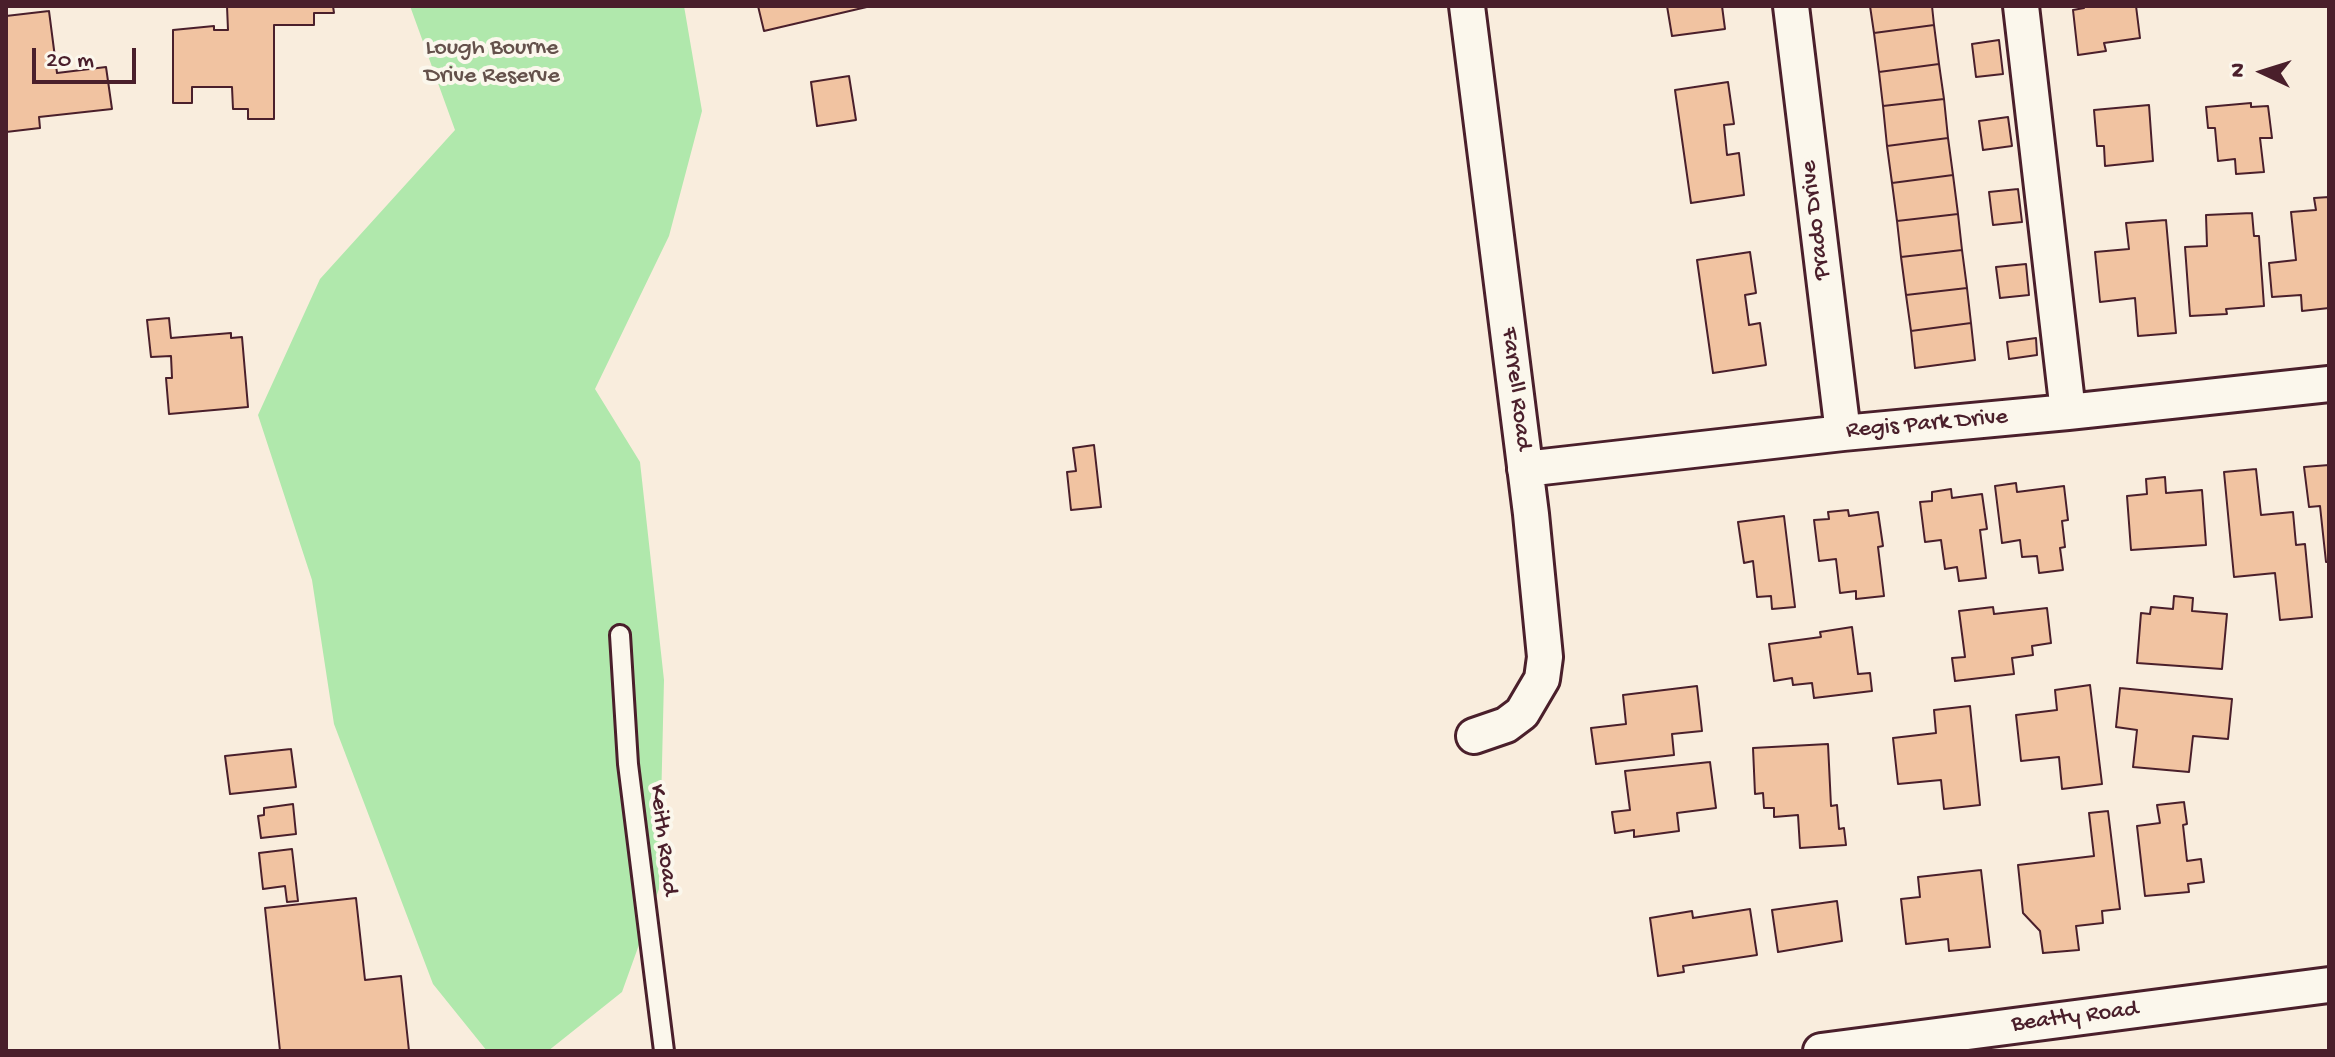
<!DOCTYPE html>
<html>
<head>
<meta charset="utf-8">
<style>
  body { margin:0 }
  #map { position:relative; width:2335px; height:1057px; overflow:hidden; background:#f9eddd; font-family:"Gochi Hand",sans-serif }
  canvas { display:block }
  .frame { position:absolute; inset:0; border:8px solid #4a1f2b; pointer-events:none }
  .north { position:absolute; left:2223px; top:32px; width:80px; height:80px; -webkit-text-stroke:6px #fbf7ec; paint-order:stroke; rotate:274deg; font-size:22px; font-weight:700; line-height:32px; text-align:center; color:#4a1f2b }
  .north::after { content:''; display:block; margin:auto; width:28px; height:36px; background:#4a1f2b; clip-path:polygon(50% 0,100% 100%,50% 72%,0 100%) }
  .scale { position:absolute; left:32px; top:48px; width:104px; height:36px; box-sizing:border-box; border:4px solid #4a1f2b; border-top:0; padding-left:10px; font-size:24px; line-height:28px; white-space:nowrap; color:#4a1f2b; -webkit-text-stroke:6px #fbf7ec; paint-order:stroke }
</style>
</head>
<body>
<div id="map">
<canvas width="2335" height="1057"></canvas>
<div class="frame"></div>
<div class="north">N</div>
<div class="scale">20 m</div>
</div>
<script>
const g = document.querySelector('canvas').getContext('2d');
g.lineJoin = 'round';
function paint(path, color) { g.fillStyle = color; g.fill(path, 'evenodd'); }
const poly = rows => new Path2D(rows.map(r => 'M' + r).join(''));
function trace(path, color, width, dash) { g.strokeStyle = color; g.lineWidth = width; g.lineCap = dash ? 'butt' : 'round'; g.setLineDash(dash || []); g.stroke(path); }
function write(font, color, halo, rows, align = 'center') {
  g.font = font + ' "Gochi Hand",sans-serif'; g.lineWidth = 8; g.setLineDash([]); g.textBaseline = 'middle'; g.strokeStyle = halo; g.fillStyle = color; for (const [text, x, y, turn = 0] of rows) {
    g.save(); g.translate(x, y); g.rotate((+turn || 0) * Math.PI / 180); g.textAlign = isNaN(turn) ? turn : align; if (halo) g.strokeText(text, 0, 0); g.fillText(text, 0, 0); g.restore();
  }
}
const green = poly([
  [410,6,684,6,702,111,669,236,595,389,640,462,664,680,659,889,622,992,548,1051,487,1051,433,984,334,724,312,580,258,415,320,279,455,130]
]);
const building = poly([
  [227,6,333,6,334,13,314,13,314,25,274,25,274,119,248,119,248,109,233,109,232,87,192,87,192,103,173,103,173,30,214,26,214,30,228,30,227,6],
  [758,6,871,6,764,31,758,6],
  [1667,6,1722,6,1725,29,1672,36,1667,6],
  [1870,6,1932,6,1934,25,1874,33,1870,6],
  [2084,6,2136,6,2140,38,2104,43,2106,51,2078,55,2073,10,2084,8,2084,6],
  [49,11,57,73,106,67,112,109,39,117,40,128,6,132,6,16,49,11],
  [1934,25,1939,64,1879,72,1874,33,1934,25],
  [1999,40,2003,74,1976,77,1972,44,1999,40],
  [1939,64,1944,99,1883,106,1879,72,1939,64],
  [849,76,856,120,817,126,811,82,849,76],
  [1728,82,1734,124,1724,125,1727,155,1739,153,1744,195,1691,203,1675,90,1728,82],
  [1944,99,1948,138,1887,146,1883,106,1944,99],
  [2251,103,2251,107,2268,106,2272,138,2260,138,2264,172,2236,174,2235,159,2218,161,2215,128,2208,128,2206,107,2251,103],
  [2149,105,2153,161,2105,166,2104,146,2097,146,2094,110,2149,105],
  [2008,117,2012,146,1983,150,1979,121,2008,117],
  [1948,138,1953,175,1892,183,1887,146,1948,138],
  [1953,175,1958,214,1897,221,1892,183,1953,175],
  [2018,189,2022,222,1993,225,1989,192,2018,189],
  [2329,197,2329,308,2302,311,2301,295,2272,297,2269,263,2296,260,2291,212,2316,210,2314,198,2329,197],
  [2252,213,2254,236,2259,236,2264,306,2226,309,2227,314,2190,316,2185,247,2207,246,2206,215,2252,213],
  [1958,214,1962,250,1901,257,1897,221,1958,214],
  [2166,220,2176,333,2138,336,2135,298,2100,302,2095,252,2129,249,2126,223,2166,220],
  [1962,250,1967,288,1906,295,1901,257,1962,250],
  [1750,252,1756,293,1745,295,1749,325,1760,323,1766,365,1713,373,1697,260,1750,252],
  [2026,264,2029,295,2000,298,1996,267,2026,264],
  [1967,288,1971,323,1911,331,1906,295,1967,288],
  [169,318,171,338,231,333,231,338,242,337,248,407,169,414,166,378,172,378,171,356,151,357,147,320,169,318],
  [1971,323,1975,360,1915,368,1911,331,1971,323],
  [2036,338,2037,355,2009,359,2007,342,2036,338],
  [1094,445,1101,507,1071,510,1067,472,1076,471,1073,448,1094,445],
  [2329,465,2329,562,2326,562,2320,506,2309,507,2304,467,2329,465],
  [2256,469,2261,515,2293,512,2296,545,2305,544,2312,617,2280,620,2275,573,2234,577,2224,472,2256,469],
  [2165,477,2166,493,2202,490,2206,545,2131,550,2127,496,2147,494,2146,479,2165,477],
  [2016,483,2017,492,2064,486,2068,520,2062,521,2065,547,2060,548,2063,570,2039,573,2037,556,2022,557,2020,540,2002,543,1995,486,2016,483],
  [1951,489,1952,498,1982,494,1987,529,1980,530,1986,578,1959,581,1957,567,1945,569,1941,540,1925,542,1920,502,1932,501,1932,492,1951,489],
  [1848,510,1849,516,1878,512,1883,546,1878,547,1884,596,1856,599,1856,591,1840,593,1836,559,1819,561,1814,520,1829,519,1828,512,1848,510],
  [1784,516,1795,607,1772,609,1771,596,1757,597,1753,561,1744,563,1738,522,1784,516],
  [2174,596,2193,598,2192,611,2227,614,2222,669,2137,663,2141,613,2150,614,2151,607,2173,609,2174,596],
  [1993,607,1994,614,2047,608,2051,643,2032,646,2033,655,2012,658,2014,674,1955,681,1952,658,1965,657,1959,611,1993,607],
  [1852,627,1858,674,1870,673,1872,691,1814,698,1812,683,1793,685,1792,678,1774,681,1769,644,1821,637,1820,632,1852,627],
  [2090,685,2102,784,2062,789,2059,757,2021,761,2016,715,2057,710,2055,690,2090,685],
  [1697,686,1702,731,1672,734,1674,755,1596,764,1591,728,1626,724,1623,695,1697,686],
  [2120,688,2232,699,2228,739,2193,736,2189,772,2133,767,2137,730,2116,727,2120,688],
  [1970,706,1980,805,1944,809,1941,780,1898,784,1893,738,1936,733,1934,710,1970,706],
  [1828,744,1831,806,1837,805,1839,829,1844,828,1846,845,1800,848,1798,815,1774,817,1774,808,1764,808,1763,793,1755,794,1753,748,1828,744],
  [291,749,296,787,230,794,225,756,291,749],
  [1710,762,1716,808,1677,813,1679,831,1634,837,1634,830,1615,833,1612,812,1630,810,1625,771,1710,762],
  [2184,802,2187,824,2183,825,2187,861,2201,859,2204,882,2188,884,2189,892,2145,896,2137,826,2160,823,2157,805,2184,802],
  [293,804,296,834,261,838,258,816,264,815,264,808,293,804],
  [2108,811,2120,909,2102,911,2103,923,2076,926,2079,950,2043,953,2040,931,2023,913,2018,865,2094,856,2089,813,2108,811],
  [292,849,298,901,287,902,285,886,263,889,259,853,292,849],
  [1981,870,1990,947,1949,951,1948,939,1906,944,1901,899,1920,897,1918,877,1981,870],
  [356,898,365,980,401,976,409,1051,280,1051,265,908,356,898],
  [1837,901,1842,941,1778,952,1772,910,1837,901],
  [1750,909,1757,955,1683,966,1684,972,1658,976,1650,918,1692,911,1693,918,1750,909]
]);
const service = poly([
  [620,635,628,764,664,1051]
]);
const minor = poly([
  [1467,6,1531,514,1545,657,1542,679,1522,713,1506,725,1474,736],
  [1791,6,1843,433],
  [2021,6,2068,412],
  [1525,469,1843,433,2068,412,2329,384],
  [1821,1051,2329,985]
]);
const parkNames = [
  ["Lough Bourne",492,49],
  ["Drive Reserve",492,77]
];
const streetNames = [
  ["Prado Drive",1817,220,-97],
  ["Farrell Road",1515,389,83],
  ["Regis Park Drive",1927,425,-5],
  ["Keith Road",662,840,83],
  ["Beatty Road",2075,1018,-7]
];
paint(green, '#b0e8ac');
paint(building, '#f1c3a1');
trace(building, '#4a1f2b', 2);
trace(service, '#4a1f2b', 24);
trace(minor, '#4a1f2b', 40);
trace(service, '#fbf7ec', 18);
trace(minor, '#fbf7ec', 34);
write('24px', '#64514b', '#fbf7ec', parkNames);
write('24px', '#4a1f2b', '#fbf7ec', streetNames);
</script>
</body>
</html>
